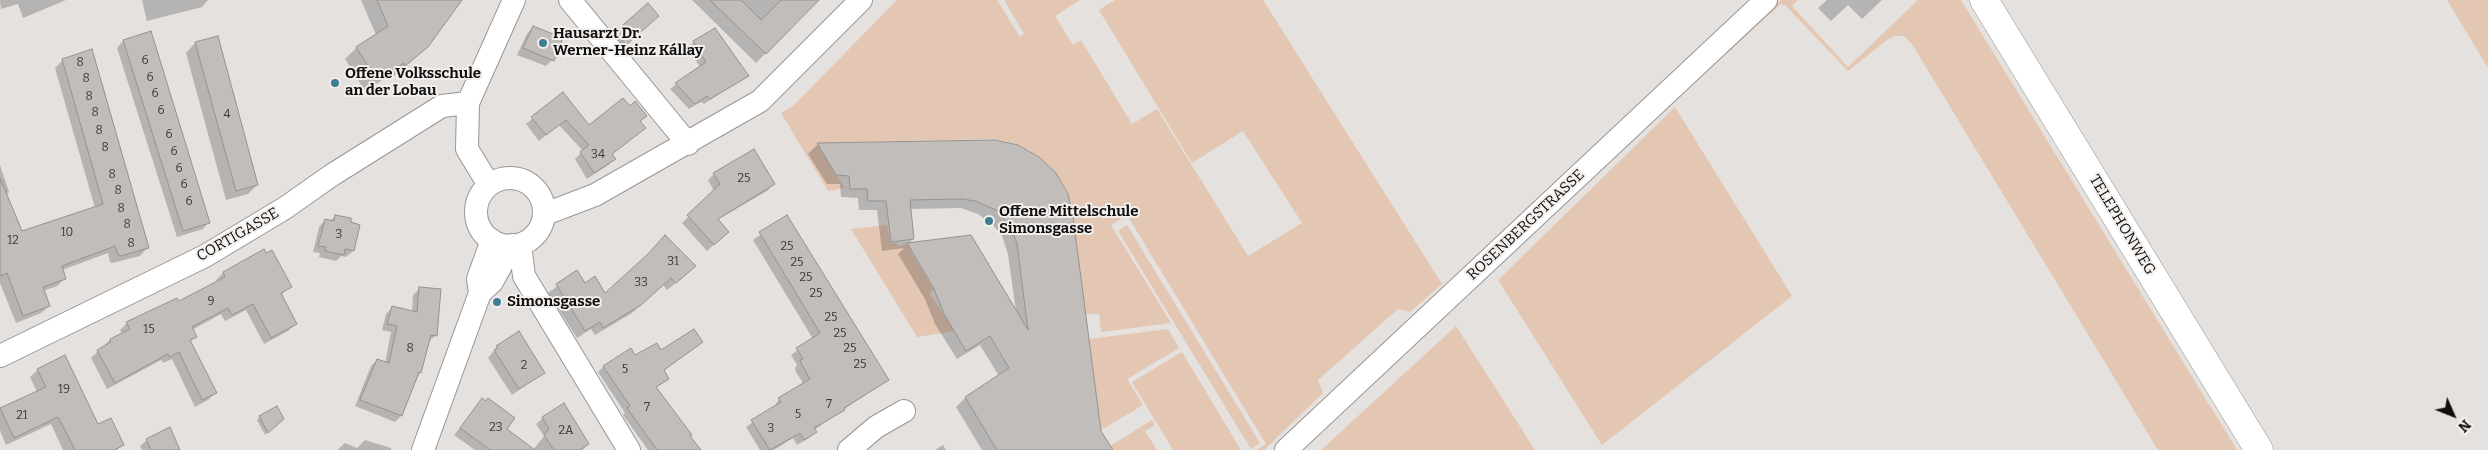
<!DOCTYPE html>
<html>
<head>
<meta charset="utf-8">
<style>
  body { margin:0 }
  #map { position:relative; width:2488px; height:450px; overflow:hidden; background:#e4e1df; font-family:Bitter,serif }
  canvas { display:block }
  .north { position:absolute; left:2428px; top:390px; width:50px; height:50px; -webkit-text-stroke:4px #f2efec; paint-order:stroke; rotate:134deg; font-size:14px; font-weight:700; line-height:20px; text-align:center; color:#100f0f }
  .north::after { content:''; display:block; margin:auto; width:18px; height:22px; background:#100f0f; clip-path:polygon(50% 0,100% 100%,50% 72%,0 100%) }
</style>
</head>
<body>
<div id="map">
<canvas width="2488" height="450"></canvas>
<div class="north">N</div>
</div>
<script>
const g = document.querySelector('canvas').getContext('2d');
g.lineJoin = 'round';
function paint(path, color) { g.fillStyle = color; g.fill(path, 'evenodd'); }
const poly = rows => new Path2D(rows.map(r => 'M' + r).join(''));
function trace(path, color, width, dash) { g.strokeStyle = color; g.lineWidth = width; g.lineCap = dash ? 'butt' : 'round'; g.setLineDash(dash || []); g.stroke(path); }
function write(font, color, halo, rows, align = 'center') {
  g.font = font + ' Bitter,serif'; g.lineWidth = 4; g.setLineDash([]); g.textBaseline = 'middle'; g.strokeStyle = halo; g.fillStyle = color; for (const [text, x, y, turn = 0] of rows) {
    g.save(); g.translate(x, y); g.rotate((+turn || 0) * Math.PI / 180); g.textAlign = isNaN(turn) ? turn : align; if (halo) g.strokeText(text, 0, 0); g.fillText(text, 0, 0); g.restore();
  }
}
const green = poly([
  [897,0,997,0,1020,37,1024,34,1004,0,1080,0,1055,16,1073,45,1081,40,1132,124,1157,109,1248,256,1302,223,1243,131,1192,163,1099,10,1115,0,1263,0,1442,284,1410,312,1398,309,1318,380,1323,393,1264,450,1256,450,1266,444,1127,215,1111,225,1171,323,1101,332,1099,314,1086,314,1073,217,1068,194,1052,169,1029,150,1013,143,995,139,817,143,845,188,828,191,781,113,794,105],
  [1781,0,1798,0,1792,6,1848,67,1918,0,1961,0,2237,450,2158,450,1912,44,1904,36,1894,36,1887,40,1848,71,1786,6,1781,4,1691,86],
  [2447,0,2488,0,2488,68],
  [1675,107,1792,296,1602,445,1498,280],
  [887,225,890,243,896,243,898,246,925,240,930,247,910,250,934,290,929,293,955,331,917,337,851,229],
  [1127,225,1260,443,1251,449,1118,231],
  [1456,326,1535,450,1321,450],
  [1168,329,1179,348,1127,379,1143,405,1101,430,1089,339],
  [1182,352,1241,450,1173,450,1132,382],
  [1152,420,1155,425,1145,431,1157,450,1113,450,1110,446]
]);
const shadow = poly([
  [0,0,66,0,23,18,18,4,1,9],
  [142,0,208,0,202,7,147,21],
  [361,0,458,0,427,47,415,58,394,76,393,73,365,91,345,59,356,48,376,35],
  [692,0,817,0,756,63],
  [1827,0,1882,0,1862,19,1848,5,1831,21,1818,8],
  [648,5,651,22,619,50,609,39],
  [533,27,552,60,546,66,517,55,527,34],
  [123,41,209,222,203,229,177,237,117,48],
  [694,42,747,76,704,104,701,102,689,109,670,89,700,67,688,48],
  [195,43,257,185,248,194,226,200,186,53],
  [63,60,147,248,140,256,112,263,110,262,108,253,62,270,65,278,57,286,43,291,49,306,41,313,16,323,0,283,0,165,9,192,6,195,21,233,95,208,55,68],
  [563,94,589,126,639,121,644,128,611,155,614,159,608,165,587,179,575,159,583,151,559,125,539,141,526,124],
  [995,141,1100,432,1111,450,982,450,956,407,965,398,999,376,980,345,957,359,935,324,925,299,898,254,904,248,882,251,877,210,859,210,858,198,841,197,840,184,827,184,808,154,817,145],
  [961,208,978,214,993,225,1002,236,1008,254,1016,312,971,236,907,245,913,239,909,209],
  [714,174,774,184,767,191,717,220,721,238,707,251,682,223,714,191,708,180],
  [335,216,353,251,346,257,341,256,336,261,319,257,320,253,313,252,319,227,325,220,330,221],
  [787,216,887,380,814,430,815,432,809,438,797,445,793,438,774,450,760,450,746,427,774,407,779,399,804,385,796,372,795,368,797,365,791,355,813,339,753,240],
  [644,259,687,274,667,290,663,285,632,313,595,335,591,329,577,338,548,293,577,272,585,284,605,295],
  [223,273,290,287,281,295,295,324,288,331,264,344,246,310,225,321,221,314,192,330,195,336,190,342,215,393,208,400,195,407,172,359,163,363,161,360,107,389,91,358,110,340,122,334,120,330,127,323,178,302,218,282,216,280],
  [419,289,440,290,435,336,428,342,420,372,401,416,395,422,355,406,371,366,377,360,385,363,391,332,382,330,386,314,392,308,412,312,413,295],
  [701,342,663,371,668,378,655,388,699,450,648,450,623,415,625,413,598,372,604,366,635,357],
  [497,347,543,373,512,395,488,358],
  [38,370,97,426,122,445,117,450,63,450,51,424,6,445,0,431,0,410,37,392,30,377],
  [482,400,505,430,533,450,475,450,454,435],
  [260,417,282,418,265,435,257,420],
  [543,418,588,444,582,450,533,450,544,436,536,424],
  [147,440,179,450,142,450,140,446],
  [365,440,391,448,391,450,337,450,345,443,357,448],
  [943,445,946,450,935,450]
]);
const building = poly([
  [377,0,462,0,428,47,405,66,404,63,377,80,356,47,388,26,377,0],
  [710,0,741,0,761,20,781,0,819,0,766,54,710,0],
  [648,3,659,16,626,45,615,32,648,3],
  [533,26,563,38,554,61,523,48,533,26],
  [715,28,749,76,710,99,707,96,695,104,675,83,706,62,693,41,715,28],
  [151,31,210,223,183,231,123,40,151,31],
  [218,36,258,185,236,191,195,42,218,36],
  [92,49,149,248,121,256,118,255,115,246,62,266,66,279,43,287,50,306,23,316,7,273,0,276,0,178,22,231,103,204,62,59,92,49],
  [563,92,589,125,623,98,630,106,635,101,647,116,640,121,646,128,612,154,616,159,594,173,580,152,589,145,566,120,546,135,531,117,563,92],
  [995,140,1018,145,1039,157,1056,173,1068,194,1073,217,1101,431,1113,450,997,450,965,397,1009,368,990,336,966,351,944,314,934,289,907,243,971,235,1028,330,1017,244,1011,227,996,210,975,201,962,199,910,200,914,239,891,242,886,201,868,201,867,189,850,189,849,176,836,175,817,143,995,140],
  [754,149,775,184,718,219,729,232,714,245,687,215,720,184,713,173,754,149],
  [335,215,351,218,351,222,360,225,354,251,345,249,344,255,325,251,326,247,318,246,325,219,334,221,335,215],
  [787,215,889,380,844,408,845,410,814,428,817,432,804,440,800,433,770,450,751,420,781,402,778,398,810,379,802,365,800,360,803,359,796,348,820,333,759,232,787,215],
  [665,235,696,266,676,283,671,278,641,305,603,328,600,322,585,331,556,284,577,270,585,283,595,276,605,293,648,254,665,235],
  [264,249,266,253,272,250,292,287,281,293,297,324,271,338,253,304,232,315,228,308,192,327,197,337,190,340,217,393,202,400,179,352,170,357,168,354,115,383,97,350,111,342,110,339,130,329,126,322,177,298,179,301,225,277,223,272,264,249],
  [419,287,441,289,437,336,431,335,421,373,419,372,402,416,360,400,377,359,389,363,397,326,387,324,392,306,417,312,419,287],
  [694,329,703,342,664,370,669,379,656,387,692,435,690,436,701,450,657,450,627,408,630,406,603,366,631,348,635,355,657,343,661,350,694,329],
  [519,331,545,373,519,389,494,350,498,348,496,346,519,331],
  [65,355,98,424,111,418,124,445,114,450,75,450,58,417,14,438,0,408,46,387,37,369,65,355],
  [482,398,486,401,488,398,515,418,507,429,535,450,490,450,460,428,482,398],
  [564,403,589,444,580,450,554,450,544,435,549,429,542,417,564,403],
  [277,406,284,419,268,433,259,416,277,406],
  [170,427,180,450,151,450,146,439,170,427]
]);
const street = poly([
  [570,0,688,144],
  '476 212a34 34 0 1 1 68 0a34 34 0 1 1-68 0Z',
  [489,185,467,149,468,103,514,0],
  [545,214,595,195,760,101,861,0],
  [520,245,524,276,629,450],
  [480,293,478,279,492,240],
  [0,356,205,256,285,208,332,175,442,106,468,103],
  [423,450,480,293,492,282,512,245],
  [849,450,876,427,904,411],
  [1286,450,1766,0]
]);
const secondary = poly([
  [1984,0,2259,450]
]);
const markers = [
  [543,43,5,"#417c94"],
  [335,83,5,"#417c94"],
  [989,221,5,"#417c94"],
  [497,302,5,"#417c94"]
];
const numberNames = [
  ["6",145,61],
  ["8",80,63],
  ["6",150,78],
  ["8",86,79],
  ["6",155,94],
  ["8",89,97],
  ["6",161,111],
  ["8",95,113],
  ["4",227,115],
  ["8",99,131],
  ["6",169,135],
  ["8",105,148],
  ["6",174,152],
  ["34",598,155],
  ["6",179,169],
  ["8",112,175],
  ["25",744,179],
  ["6",184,185],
  ["8",118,191],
  ["6",189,202],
  ["8",121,209],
  ["8",127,225],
  ["10",67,233],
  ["3",339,235],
  ["12",13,241],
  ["8",131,244],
  ["25",787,247],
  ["31",673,262],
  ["25",797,263],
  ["25",806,278],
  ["33",641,283],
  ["25",816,294],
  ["9",211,302],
  ["25",831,318],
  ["15",149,330],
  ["25",840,334],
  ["8",410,349],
  ["25",850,349],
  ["25",860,365],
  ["2",524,366],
  ["5",625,370],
  ["19",64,390],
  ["7",829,405],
  ["7",647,408],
  ["5",798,415],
  ["21",22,416],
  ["23",496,428],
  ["3",771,429],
  ["2A",566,431]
];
const poiNames = [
  ["Hausarzt Dr.",553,34],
  ["Werner-Heinz Kállay",553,51],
  ["Offene Volksschule",345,74],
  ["an der Lobau",345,91],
  ["Offene Mittelschule",999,212],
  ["Simonsgasse",999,229],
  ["Simonsgasse",507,302]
];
const streetNames = [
  ["ROSENBERGSTRASSE",1526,225,-43],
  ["TELEPHONWEG",2122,225,59],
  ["CORTIGASSE",238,235,-30]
];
paint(green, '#e4c7b2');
paint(shadow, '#0003');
paint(building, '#c0bdbb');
trace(building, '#949290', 1);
trace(street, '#999695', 24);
trace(secondary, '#999695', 29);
trace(street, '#fff', 22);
trace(secondary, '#fff', 28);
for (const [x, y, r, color] of markers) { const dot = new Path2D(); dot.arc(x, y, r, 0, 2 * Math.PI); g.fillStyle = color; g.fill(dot); trace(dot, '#f2efec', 2); }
write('12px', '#3c3a3a', null, numberNames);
write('bold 15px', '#100f0f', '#f2efec', poiNames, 'left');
write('15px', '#100f0f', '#f2efec', streetNames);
</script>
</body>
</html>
